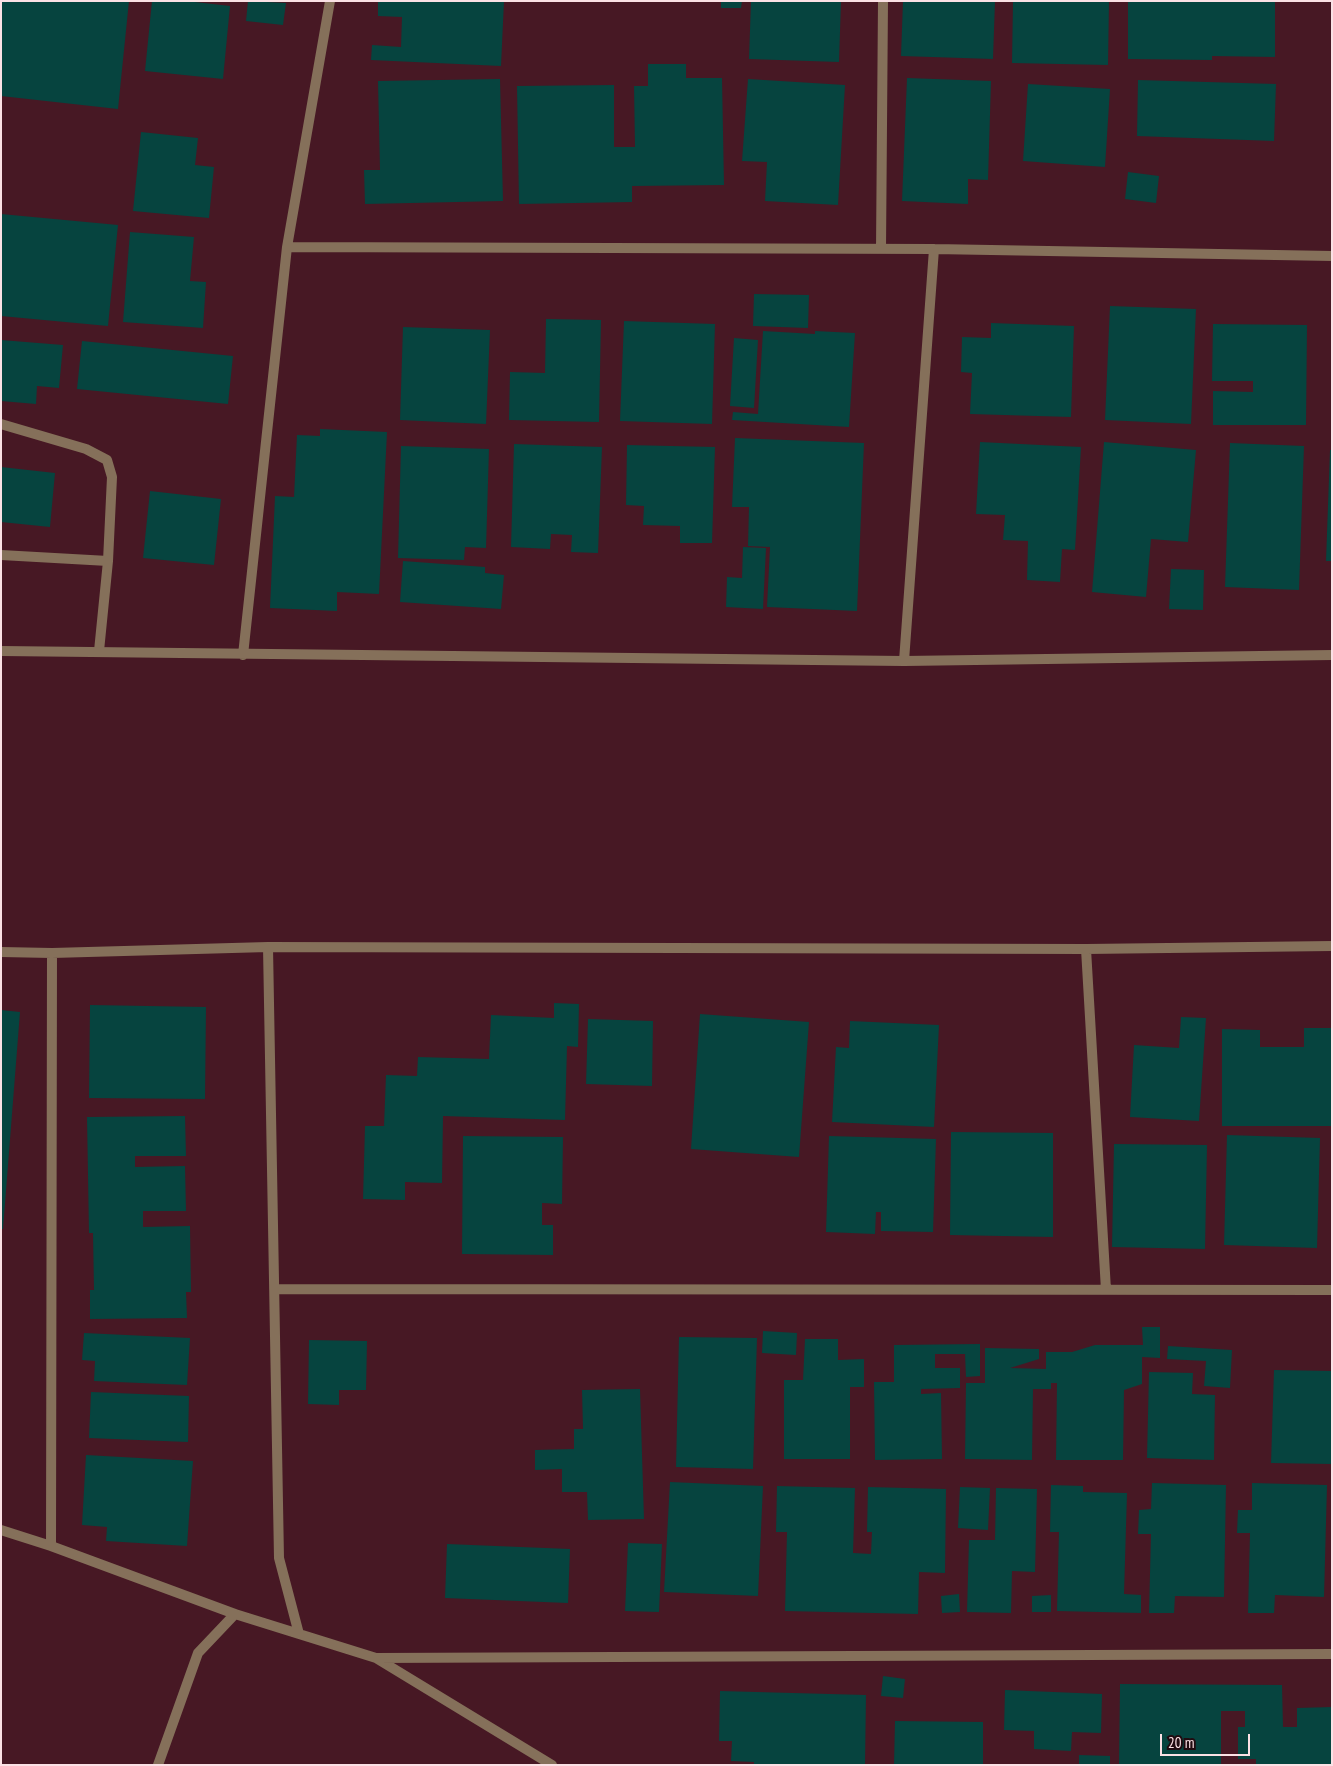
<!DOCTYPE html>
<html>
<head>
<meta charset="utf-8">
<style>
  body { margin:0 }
  #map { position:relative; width:1333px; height:1766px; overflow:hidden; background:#471824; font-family:"PT Sans Narrow",sans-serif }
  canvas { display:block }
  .frame { position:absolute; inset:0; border:2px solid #fbe1e5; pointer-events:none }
  .scale { position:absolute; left:1160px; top:1734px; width:90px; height:22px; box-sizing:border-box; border:2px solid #fbe1e5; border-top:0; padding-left:6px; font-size:15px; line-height:18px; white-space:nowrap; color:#fbe1e5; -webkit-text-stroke:4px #200b10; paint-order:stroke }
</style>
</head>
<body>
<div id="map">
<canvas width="1333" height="1766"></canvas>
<div class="frame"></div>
<div class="scale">20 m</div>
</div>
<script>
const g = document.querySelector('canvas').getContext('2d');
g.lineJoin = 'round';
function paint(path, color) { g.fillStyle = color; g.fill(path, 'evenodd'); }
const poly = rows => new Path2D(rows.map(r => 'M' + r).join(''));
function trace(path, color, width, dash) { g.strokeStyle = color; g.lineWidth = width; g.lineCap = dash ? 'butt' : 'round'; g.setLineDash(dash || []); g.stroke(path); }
const building = poly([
  [1,1,129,1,118,109,1,96],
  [152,1,186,1,230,6,223,79,145,71],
  [248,1,286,3,283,25,246,21],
  [378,1,504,1,501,66,371,60,372,45,401,47,402,17,378,16],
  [721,1,742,1,741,8,721,8],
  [751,1,841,1,839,62,749,59],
  [903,1,995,1,993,59,901,56],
  [1013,1,1109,1,1108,65,1012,63],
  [1128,1,1275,1,1275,57,1212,56,1212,60,1128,59],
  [648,64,686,64,686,78,722,78,724,185,632,186,632,202,519,204,517,86,614,85,614,147,635,147,634,86,648,86],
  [907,78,991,81,988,180,968,179,968,204,902,201],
  [500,79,503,201,365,204,364,170,380,170,378,81],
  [748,79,845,85,838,205,765,201,767,162,742,161],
  [1138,80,1276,84,1274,141,1137,136],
  [1028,84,1110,89,1105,167,1023,161],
  [141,132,198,138,195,165,214,167,209,218,133,211],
  [1128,172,1159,176,1156,203,1125,199],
  [1,214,118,225,108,326,1,316],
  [130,232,194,237,190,281,206,282,203,328,123,322],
  [754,294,809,295,808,328,753,326],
  [1110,306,1196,309,1191,424,1105,420],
  [546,319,601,320,599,422,509,420,510,372,545,373],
  [624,321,715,324,712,424,620,421],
  [991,323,1074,326,1071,417,970,414,972,373,961,372,962,337,991,338],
  [1213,324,1307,325,1306,425,1213,425,1213,391,1253,392,1253,381,1212,381],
  [403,327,490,330,486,424,400,420],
  [763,331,815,334,815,331,855,333,849,427,732,420,733,412,758,414],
  [734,338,758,340,754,408,730,406],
  [1,340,63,345,59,388,37,386,36,404,1,401],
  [82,341,233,356,228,404,77,389],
  [320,429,387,432,379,594,337,592,337,611,270,608,275,496,294,497,297,435,320,436],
  [735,438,864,443,857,611,767,607,770,547,748,546,749,507,732,507],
  [980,442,1081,447,1075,550,1062,549,1060,582,1027,580,1028,541,1003,540,1005,515,976,514],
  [1104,442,1196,450,1188,542,1151,539,1146,597,1092,592],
  [1230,443,1304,446,1299,590,1225,587],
  [514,444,602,447,598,553,571,552,572,535,551,534,550,549,511,547],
  [627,445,715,447,712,543,680,543,680,526,643,525,644,506,626,505],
  [401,446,489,449,486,548,465,547,464,560,398,558],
  [1330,450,1332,450,1332,561,1326,561],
  [1,467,55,473,50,527,1,522],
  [150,491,221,499,214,565,143,558],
  [743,547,766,548,763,609,726,607,727,577,742,578],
  [403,561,485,567,485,573,504,575,501,609,400,602],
  [1171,569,1204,570,1203,610,1169,609],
  [554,1003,579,1004,578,1047,567,1046,565,1120,443,1116,442,1183,405,1182,405,1200,363,1199,365,1126,384,1126,386,1075,417,1076,418,1057,489,1059,491,1015,554,1018],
  [90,1005,206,1007,205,1099,89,1098],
  [1,1010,20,1012,3,1229,1,1229],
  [700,1014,809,1022,799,1157,691,1149],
  [1181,1017,1206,1018,1199,1121,1130,1117,1134,1045,1179,1048],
  [588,1019,653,1021,652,1086,586,1084],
  [850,1021,939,1025,934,1127,832,1122,836,1047,849,1048],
  [1304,1028,1332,1028,1332,1126,1222,1126,1222,1029,1260,1030,1260,1047,1304,1047],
  [185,1116,186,1156,135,1156,135,1167,185,1166,186,1211,143,1211,143,1227,190,1226,191,1292,186,1292,187,1318,90,1319,90,1290,94,1290,93,1233,89,1233,87,1117],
  [951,1132,1053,1133,1053,1237,950,1235],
  [1227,1135,1320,1138,1317,1248,1224,1245],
  [463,1136,563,1137,562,1204,542,1203,542,1225,553,1225,553,1255,462,1254],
  [829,1136,936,1139,933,1232,881,1231,881,1212,876,1212,875,1234,826,1232],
  [1114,1144,1207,1145,1205,1249,1112,1247],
  [1142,1327,1160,1327,1160,1358,1142,1357,1142,1384,1124,1390,1123,1460,1056,1460,1057,1383,1051,1383,1051,1389,1033,1389,1032,1460,965,1459,966,1383,985,1383,985,1348,1039,1349,1039,1359,1010,1368,1046,1369,1046,1352,1072,1352,1095,1345,1143,1345],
  [763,1331,797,1333,796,1355,762,1353],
  [84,1333,190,1338,187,1385,94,1381,95,1361,82,1360],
  [679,1337,757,1338,753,1469,676,1467],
  [805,1339,838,1339,838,1360,864,1359,864,1387,850,1387,850,1459,784,1459,784,1380,803,1380],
  [309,1340,367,1341,366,1390,339,1390,339,1405,308,1404],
  [980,1344,980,1376,966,1377,965,1354,935,1354,935,1368,960,1368,960,1388,921,1389,921,1394,941,1393,942,1459,875,1460,874,1382,894,1382,894,1345],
  [1168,1346,1232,1350,1230,1388,1204,1386,1206,1361,1167,1359],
  [1274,1370,1332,1371,1332,1464,1271,1463],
  [1149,1372,1193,1373,1192,1394,1215,1395,1214,1460,1147,1458],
  [640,1389,644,1519,588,1520,587,1492,562,1492,562,1469,535,1470,535,1450,574,1449,574,1429,583,1429,582,1390],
  [91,1392,189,1396,188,1442,89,1438],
  [86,1455,193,1461,187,1546,106,1541,107,1527,82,1525],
  [670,1482,763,1486,758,1596,664,1592],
  [1152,1483,1226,1485,1224,1597,1175,1596,1174,1613,1149,1613,1151,1534,1138,1534,1139,1510,1151,1509],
  [1252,1483,1327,1485,1324,1597,1275,1595,1274,1613,1248,1613,1250,1533,1237,1533,1238,1510,1252,1510],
  [1051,1485,1083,1486,1083,1492,1127,1493,1124,1594,1141,1595,1141,1613,1057,1611,1059,1532,1050,1532],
  [777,1486,855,1488,853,1553,871,1554,872,1532,867,1532,868,1487,946,1489,945,1573,919,1572,918,1614,785,1611,787,1532,776,1532],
  [960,1487,990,1488,988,1530,958,1528],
  [996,1488,1037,1489,1035,1572,1012,1571,1011,1613,967,1612,969,1540,995,1540],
  [628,1543,662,1544,659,1612,625,1611],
  [447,1544,570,1549,568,1603,445,1598],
  [959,1594,960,1612,942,1613,941,1596],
  [1051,1595,1051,1612,1032,1612,1032,1596],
  [883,1676,905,1679,903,1698,881,1696],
  [1120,1684,1282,1685,1283,1727,1297,1727,1297,1708,1332,1707,1332,1765,1256,1765,1256,1759,1238,1759,1238,1727,1245,1727,1245,1711,1221,1711,1221,1765,1119,1765],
  [1005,1690,1102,1694,1101,1733,1072,1732,1071,1751,1034,1749,1034,1731,1004,1730],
  [720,1691,866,1695,865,1765,754,1765,754,1762,731,1761,732,1741,719,1741],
  [895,1721,983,1722,983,1765,894,1765],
  [1079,1755,1110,1756,1110,1765,1079,1765]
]);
const lane = poly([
  [1,424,86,449,107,460,112,477,108,561,99,651],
  [1,555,108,561]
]);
const street = poly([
  [287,247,934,249,1332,256],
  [881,249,883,1],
  [1,651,904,661,1332,655],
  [243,655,287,247,330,1],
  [904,661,934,249],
  [268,947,279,1558,299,1634],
  [1086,949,1106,1290],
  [1,952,52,953,268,947,1086,949,1332,946],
  [275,1289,1332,1290],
  [1,1530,51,1546,235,1614,376,1658,552,1765],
  [51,1546,52,953],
  [376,1658,1332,1654],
  [158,1765,198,1653,235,1614]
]);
paint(building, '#06443f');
trace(lane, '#85705a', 10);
trace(street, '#85705a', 10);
</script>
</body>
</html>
